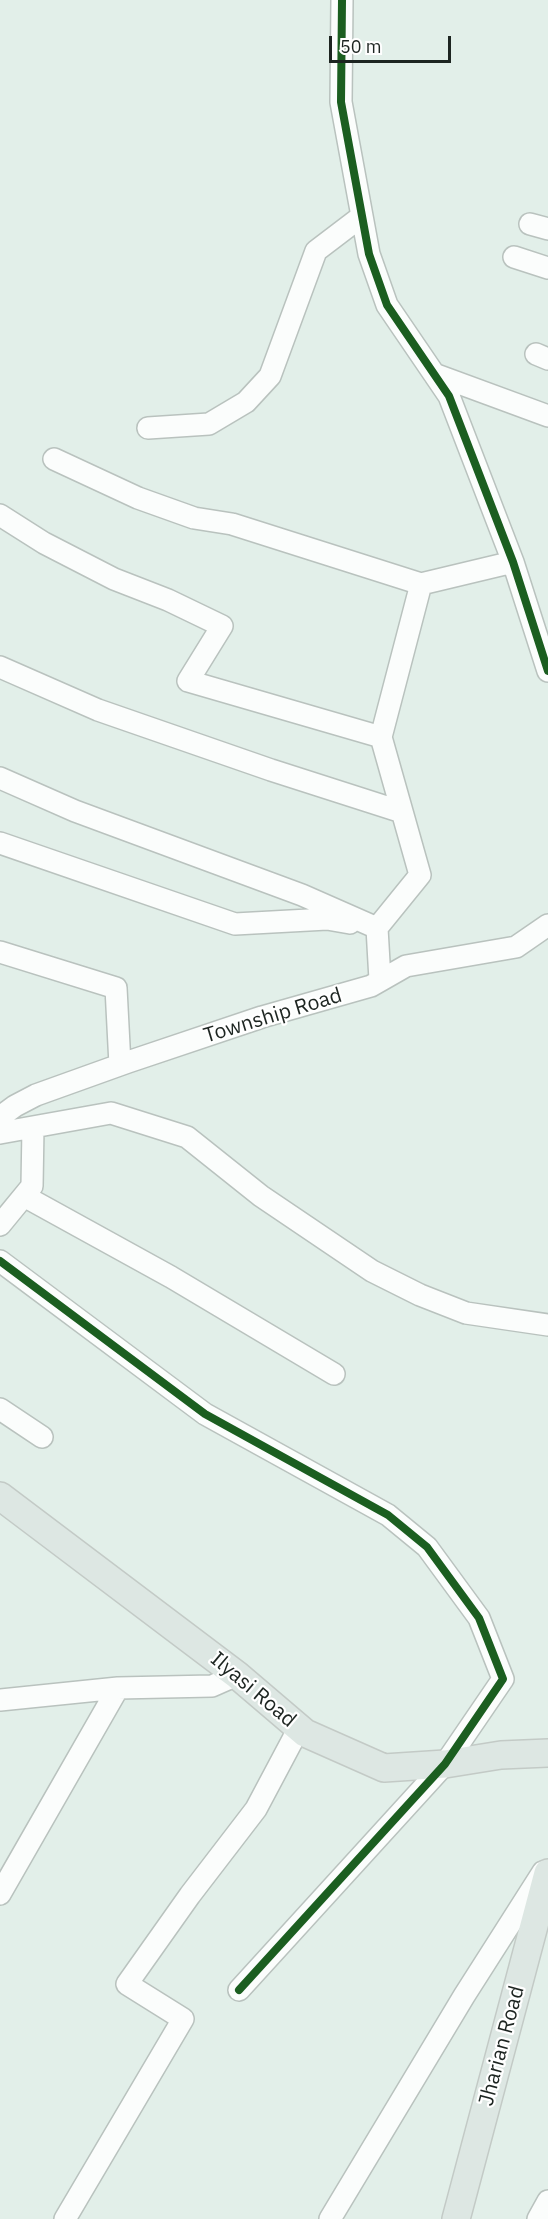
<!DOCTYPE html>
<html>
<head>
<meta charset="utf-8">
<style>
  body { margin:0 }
  #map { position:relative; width:548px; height:2219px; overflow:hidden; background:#e2efe9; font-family:"IBM Plex Sans",sans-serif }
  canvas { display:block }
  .scale { position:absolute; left:329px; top:36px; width:122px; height:27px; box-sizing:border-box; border:3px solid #1d2521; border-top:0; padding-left:8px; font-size:18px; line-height:21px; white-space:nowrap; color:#1d2521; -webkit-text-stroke:4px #fff; paint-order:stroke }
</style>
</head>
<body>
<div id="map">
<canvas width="548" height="2219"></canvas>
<div class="scale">50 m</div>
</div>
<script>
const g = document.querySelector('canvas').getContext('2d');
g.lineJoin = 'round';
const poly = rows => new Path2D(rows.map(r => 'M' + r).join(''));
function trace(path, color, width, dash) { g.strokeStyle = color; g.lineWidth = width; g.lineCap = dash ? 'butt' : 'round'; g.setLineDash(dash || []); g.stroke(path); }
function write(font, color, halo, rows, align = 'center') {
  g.font = font + ' "IBM Plex Sans",sans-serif'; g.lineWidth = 4.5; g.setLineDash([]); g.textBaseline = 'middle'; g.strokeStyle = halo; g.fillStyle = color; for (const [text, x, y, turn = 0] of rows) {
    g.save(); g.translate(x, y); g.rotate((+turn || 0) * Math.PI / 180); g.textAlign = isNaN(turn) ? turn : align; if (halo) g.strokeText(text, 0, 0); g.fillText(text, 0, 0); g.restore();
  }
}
const minor = poly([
  [342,0,341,102,369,254,387,305,449,396,513,562,548,671],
  [530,224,548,229],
  [514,257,548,268],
  [536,354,548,359],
  [434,374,548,416],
  [148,428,209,424,246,402,270,376,316,251,362,216],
  [54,459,138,498,194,518,232,524,421,584],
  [0,515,44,543,114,579,168,600,222,626,188,681,381,737],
  [0,667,98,710,271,770,402,812],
  [0,778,75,811,302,895,377,928],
  [0,843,235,924,327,919,350,923],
  [0,952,116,988,120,1065],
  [380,980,377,928,420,875,381,737,421,584,513,562],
  [0,1117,15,1106,36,1095,128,1062,262,1017,371,986,406,966,516,947,548,925],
  [0,1133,111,1113,187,1137,261,1196,372,1271,420,1295,466,1313,548,1325],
  [24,1196,171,1277,334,1374],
  [0,1225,32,1186,33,1128],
  [0,1261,205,1414,388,1515,427,1547,479,1618,503,1679,445,1764,239,1990],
  [0,1409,42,1437],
  [0,1700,118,1688,212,1686,237,1675],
  [0,1894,118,1688],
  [65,2219,183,2019,127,1984,190,1895,256,1809,299,1728],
  [330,2219,464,1996,543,1872],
  [538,2219,548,2201]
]);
const major = poly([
  [0,1496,237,1675,305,1733,384,1768,445,1764,501,1755,548,1753],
  [456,2219,548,1873]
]);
const cycleway = poly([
  [342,0,341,102,369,254,387,305,449,396,513,562,548,671],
  [0,1261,205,1414,388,1515,427,1547,479,1618,503,1679,445,1764,239,1990]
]);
const streetNames = [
  ["Township Road",273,1016,-17],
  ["Ilyasi Road",253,1690,40],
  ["Jharian Road",502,2046,-75]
];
trace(minor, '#b9c2be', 24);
trace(major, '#c3cac6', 30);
trace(minor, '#fbfdfc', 21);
trace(major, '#dde7e3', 27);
trace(cycleway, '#1b5e20', 8);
write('21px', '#1d2521', '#fff', streetNames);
</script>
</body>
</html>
